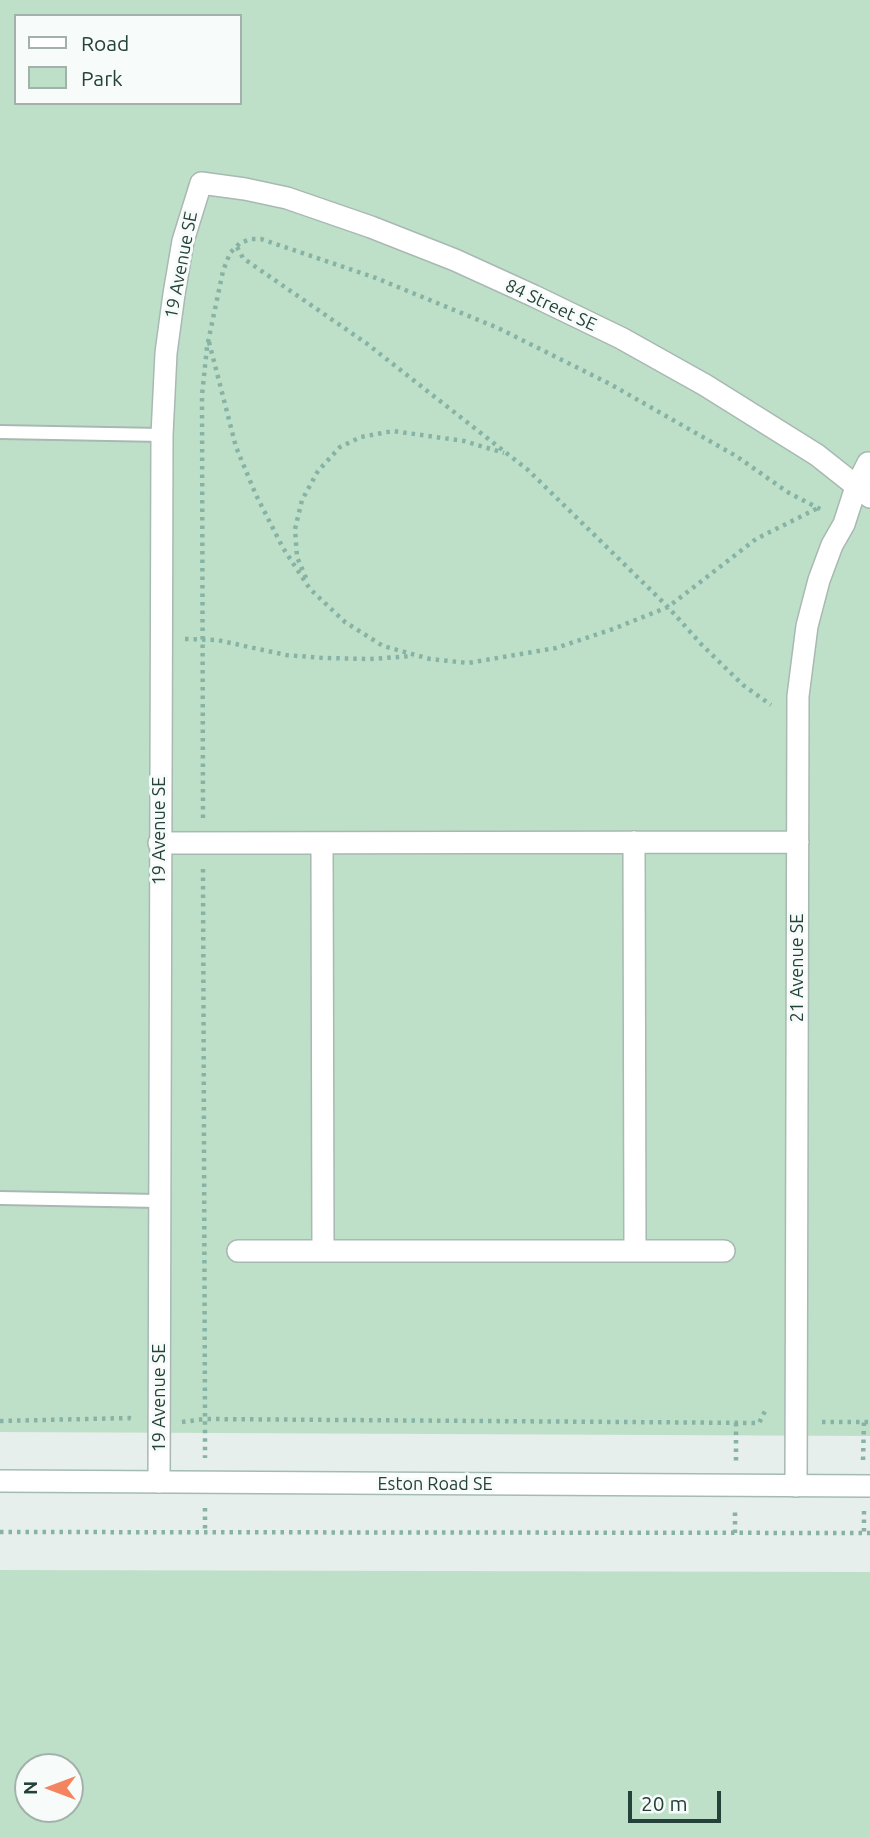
<!DOCTYPE html>
<html>
<head>
<meta charset="utf-8">
<style>
  body { margin:0 }
  #map { position:relative; width:870px; height:1837px; overflow:hidden; background:#e6efeb; font-family:Ubuntu,sans-serif }
  canvas { display:block }
  .legend { position:absolute; left:14px; top:14px; width:228px; height:91px; box-sizing:border-box; background:#f7fbf9; border:2px solid #a3b1ad; margin:0; padding:9px 12px; list-style:none; font-size:21px; color:#24423a }
  .legend li { display:flex; align-items:center; gap:14px; height:35px }
  .legend b { width:35px; border:2px solid #a3b1ad }
  .north { position:absolute; left:14px; top:1753px; width:70px; height:70px; box-sizing:border-box; background:#f7fbf9; border:2px solid #a3b1ad; border-radius:50%; rotate:270deg; font-size:19px; font-weight:700; line-height:28px; text-align:center; color:#24423a }
  .north::after { content:''; display:block; margin:auto; width:24px; height:32px; background:#f4845f; clip-path:polygon(50% 0,100% 100%,50% 72%,0 100%) }
  .scale { position:absolute; left:628px; top:1791px; width:93px; height:32px; box-sizing:border-box; border:4px solid #24423a; border-top:0; padding-left:9px; font-size:21px; line-height:24px; white-space:nowrap; color:#24423a; -webkit-text-stroke:5px #f7fbf9; paint-order:stroke }
</style>
</head>
<body>
<div id="map">
<canvas width="870" height="1837"></canvas>
<ul class="legend">
<li><b style="height:9px;background:#fff"></b>Road</li>
<li><b style="height:19px;background:#bfe0c8"></b>Park</li>
</ul>
<div class="north">N</div>
<div class="scale">20 m</div>
</div>
<script>
const g = document.querySelector('canvas').getContext('2d');
g.lineJoin = 'round';
function paint(path, color) { g.fillStyle = color; g.fill(path, 'evenodd'); }
const poly = rows => new Path2D(rows.map(r => 'M' + r).join(''));
function trace(path, color, width, dash) { g.strokeStyle = color; g.lineWidth = width; g.lineCap = dash ? 'butt' : 'round'; g.setLineDash(dash || []); g.stroke(path); }
function write(font, color, halo, rows, align = 'center') {
  g.font = font + ' Ubuntu,sans-serif'; g.lineWidth = 6; g.setLineDash([]); g.textBaseline = 'middle'; g.strokeStyle = halo; g.fillStyle = color; for (const [text, x, y, turn = 0] of rows) {
    g.save(); g.translate(x, y); g.rotate((+turn || 0) * Math.PI / 180); g.textAlign = isNaN(turn) ? turn : align; if (halo) g.strokeText(text, 0, 0); g.fillText(text, 0, 0); g.restore();
  }
}
const green = poly([
  [0,0,870,0,870,1436,0,1432],
  [16,16,240,16,240,103,16,103],
  [0,1570,870,1572,870,1837,0,1837],
  [28,1767,70,1767,70,1809,28,1809]
]);
const path = poly([
  [237,247,243,258,250,263,366,343,528,470,668,607,702,645,743,685,771,705],
  [209,342,236,447,256,495,283,548,310,589,345,622,383,646,430,659,468,663,556,648,613,629,668,607,756,539,818,508],
  [306,578,297,557,295,529,302,500,318,471,340,447,361,437,393,431,464,441,504,453],
  [185,639,217,640,286,655,324,658,370,659,413,656],
  [203,818,202,395,207,347,223,271,230,253,240,243,251,239,261,239,376,278,498,328,610,384,736,456,789,493,822,510],
  [203,869,205,1419,759,1423,767,1407],
  [0,1421,129,1418,135,1420],
  [182,1422,205,1419,205,1458],
  [822,1422,870,1422],
  [736,1423,736,1461],
  [863,1460,864,1422],
  [205,1508,205,1533],
  [864,1511,864,1533],
  [0,1532,870,1533],
  [735,1533,735,1508]
]);
const lane = poly([
  [0,432,162,435],
  [0,1198,158,1201]
]);
const street = poly([
  [634,842,635,1251],
  [159,843,798,842],
  [322,843,323,1251],
  [238,1251,724,1251],
  [159,1482,162,435,166,353,174,294,183,241,201,183,245,189,287,198,371,227,455,260,534,296,621,338,705,385,817,455,870,497],
  [796,1486,798,696,807,626,819,580,832,545,844,524,856,487,868,463]
]);
const secondary = poly([
  [0,1481,870,1486]
]);
const streetNames = [
  ["19 Avenue SE",181,265,-79],
  ["84 Street SE",551,305,25],
  ["19 Avenue SE",159,831,-90],
  ["21 Avenue SE",797,968,-90],
  ["19 Avenue SE",159,1398,-90],
  ["Eston Road SE",435,1484]
];
paint(green, '#bfe0c8');
trace(lane, '#a8b8b2', 16);
trace(street, '#a8b8b2', 24);
trace(secondary, '#a4bbb3', 24);
trace(path, '#86b3a5', 4.5, [3.5, 5]);
trace(lane, '#fff', 12);
trace(street, '#fff', 21);
trace(secondary, '#fff', 21);
write('18px', '#24423a', '#f7fbf9', streetNames);
</script>
</body>
</html>
